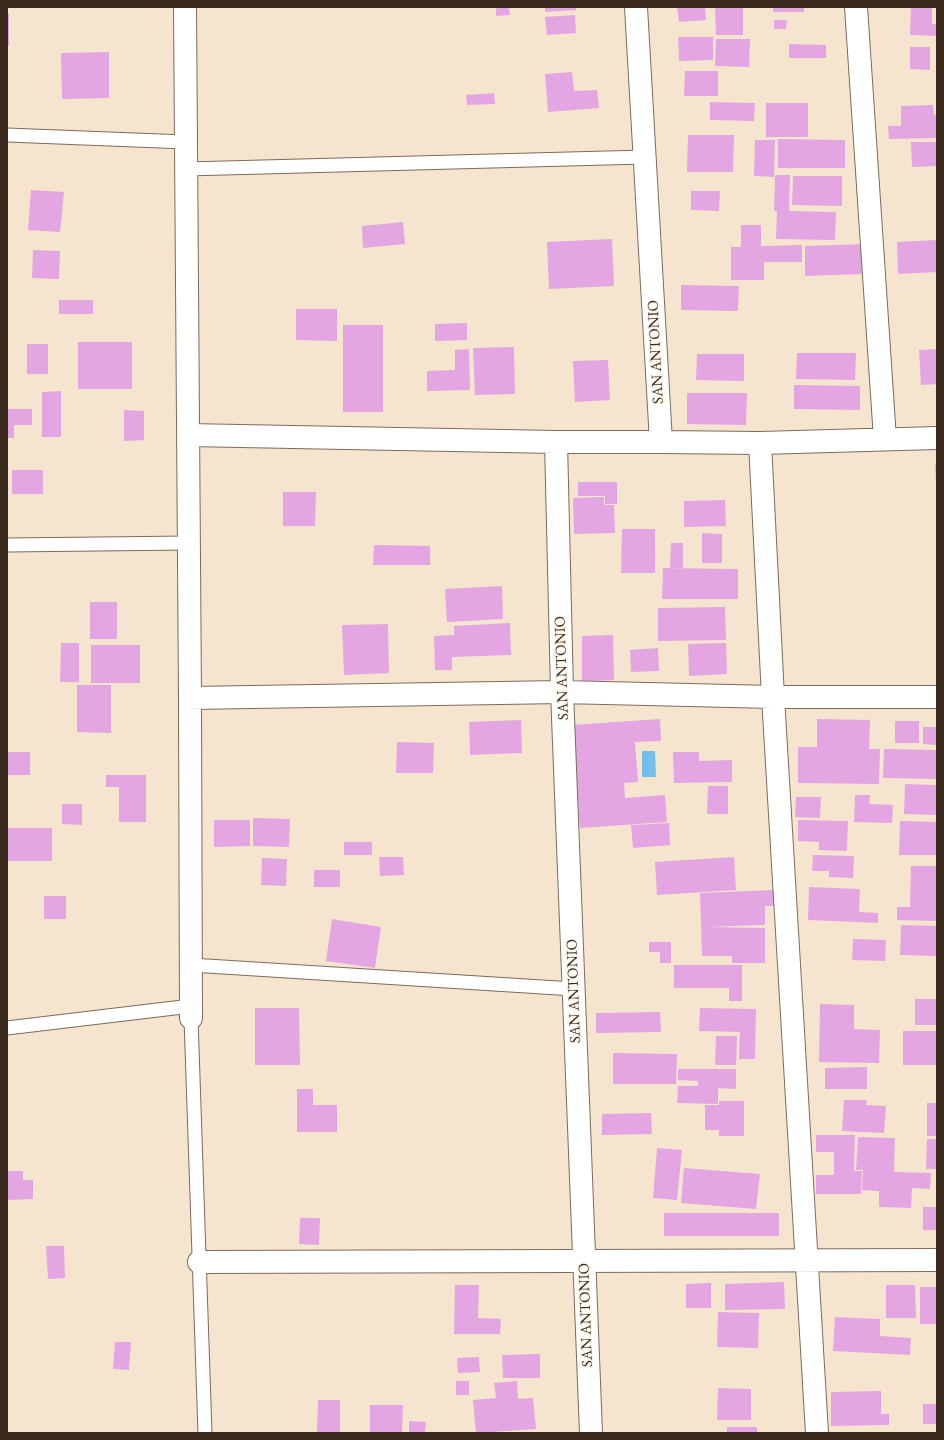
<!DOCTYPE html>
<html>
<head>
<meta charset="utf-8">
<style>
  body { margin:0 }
  #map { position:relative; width:944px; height:1440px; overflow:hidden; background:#f6e5ce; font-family:"EB Garamond",serif }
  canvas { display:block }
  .frame { position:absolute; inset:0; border:8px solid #3b2a1e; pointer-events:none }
</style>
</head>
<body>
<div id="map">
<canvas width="944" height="1440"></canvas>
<div class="frame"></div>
</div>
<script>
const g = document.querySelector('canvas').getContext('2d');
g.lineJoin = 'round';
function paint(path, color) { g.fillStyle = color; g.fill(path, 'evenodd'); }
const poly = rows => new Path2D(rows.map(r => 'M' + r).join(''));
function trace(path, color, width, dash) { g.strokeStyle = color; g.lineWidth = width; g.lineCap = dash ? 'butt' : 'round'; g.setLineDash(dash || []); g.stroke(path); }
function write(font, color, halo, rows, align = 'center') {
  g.font = font + ' "EB Garamond",serif'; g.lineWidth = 3.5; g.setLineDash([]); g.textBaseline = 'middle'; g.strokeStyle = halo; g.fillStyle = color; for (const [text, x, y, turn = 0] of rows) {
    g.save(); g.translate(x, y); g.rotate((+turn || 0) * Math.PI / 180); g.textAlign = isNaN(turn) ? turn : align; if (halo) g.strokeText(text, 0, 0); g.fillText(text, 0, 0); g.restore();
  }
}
const water = poly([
  [642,751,655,751,656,777,642,777]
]);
const building = poly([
  [496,7,509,7,510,15,496,16],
  [545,7,576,7,576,10,545,12],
  [677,7,705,7,706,20,679,22],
  [715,7,743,7,743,35,716,35],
  [773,7,804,7,804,12,773,12],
  [911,7,932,8,932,24,937,24,937,36,910,35],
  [7,14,9,14,9,46,7,46],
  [575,15,576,33,547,35,545,17],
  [774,20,787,20,786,29,774,29],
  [678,37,713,37,713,60,679,61],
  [716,39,750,39,749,67,715,66],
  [789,44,826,45,826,58,789,58],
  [910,47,930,47,930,70,910,69],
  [109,52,109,98,62,99,61,53],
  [685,71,718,71,718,96,684,96],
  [572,72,574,91,597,90,599,108,548,112,545,74],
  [494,93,495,104,467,105,466,95],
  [710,102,755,103,754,121,710,120],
  [766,103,808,103,808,137,766,137],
  [933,105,934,115,937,115,937,138,889,139,888,126,901,126,901,106],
  [688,135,734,135,733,172,687,172],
  [778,139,845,140,845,168,778,168],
  [755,140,775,140,774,177,754,176],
  [911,142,937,142,937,166,912,167],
  [775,175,790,175,789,211,836,212,835,240,776,239,777,211,774,211],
  [793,176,842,176,842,206,792,205],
  [31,190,64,192,60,232,28,230],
  [691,191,720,191,719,211,691,210],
  [403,222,405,244,363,248,362,226],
  [741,225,761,225,761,246,802,245,802,262,764,262,764,280,731,280,731,247,741,247],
  [612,239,614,286,549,289,547,242],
  [937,240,937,272,898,274,897,242],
  [865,244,865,274,805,276,805,246],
  [33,250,60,251,59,279,32,278],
  [681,285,739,286,738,311,681,310],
  [59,300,93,300,93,314,59,314],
  [296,309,337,309,337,341,296,340],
  [467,323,467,340,435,341,435,324],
  [343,325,383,325,383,412,343,412],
  [78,342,132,342,132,389,78,389],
  [27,344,48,344,48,374,27,374],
  [514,347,515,394,475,395,473,348],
  [469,349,470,390,427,391,427,371,455,370,455,350],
  [937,349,937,384,921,385,919,350],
  [797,353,856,353,855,380,796,379],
  [697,354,744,354,744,381,696,380],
  [608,360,610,400,575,402,573,361],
  [794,385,860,386,860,410,794,409],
  [61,391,61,437,42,437,42,392],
  [687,393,747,393,746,425,687,424],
  [7,409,32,409,32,425,14,425,14,438,7,438],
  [124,410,144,411,144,440,124,441],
  [935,464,937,464,937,484,936,484],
  [12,470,43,470,43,494,12,494],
  [578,482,617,482,617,504,605,504,605,496,578,496],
  [283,492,316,492,315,526,283,526],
  [604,497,604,505,614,505,615,533,574,534,573,498],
  [725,500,726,526,684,527,684,501],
  [622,529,655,529,655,573,621,573],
  [702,533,722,534,722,563,702,563],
  [671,543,683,543,683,568,670,568],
  [374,545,430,546,430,565,373,565],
  [663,568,738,569,738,599,662,599],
  [502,586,503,619,447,622,445,589],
  [90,602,117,602,117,639,90,639],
  [725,607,726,640,658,641,658,608],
  [510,623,511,655,452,657,452,670,435,670,434,636,454,635,454,626],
  [388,624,389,673,344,675,342,625],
  [613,635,614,680,582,681,582,636],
  [61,643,79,643,79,682,60,682],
  [726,643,727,674,689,676,688,644],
  [91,645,140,645,140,683,91,683],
  [658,648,659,671,631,672,630,650],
  [77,685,111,685,111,733,77,732],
  [660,719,661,741,635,742,638,782,624,783,625,798,665,795,667,822,580,828,572,725],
  [817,719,870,720,869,749,880,749,879,784,798,783,798,747,817,747],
  [521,720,522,753,470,755,469,722],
  [895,721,919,721,919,743,895,743],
  [923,727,937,727,937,745,923,744],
  [397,742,434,743,433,773,396,773],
  [884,749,937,750,937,779,883,778],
  [7,752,30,752,30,775,7,775],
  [673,752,699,752,699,761,732,760,732,782,674,783],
  [106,775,146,775,146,822,119,822,119,787,106,787],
  [905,784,937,785,937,815,904,814],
  [708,786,728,786,728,814,707,814],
  [855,795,870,795,869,804,893,805,892,823,854,822],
  [796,797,821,797,820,818,795,817],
  [62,804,82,804,82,825,62,824],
  [253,818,290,819,289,847,253,846],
  [214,820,250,820,250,846,214,847],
  [798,820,848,821,847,851,819,850,819,842,798,841],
  [900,821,937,822,937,855,899,855],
  [669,823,670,845,633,848,631,825],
  [7,828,52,828,52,861,7,861],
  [344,842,372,842,372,855,344,855],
  [813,855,854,856,853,878,829,877,829,871,812,871],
  [379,857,403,857,404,875,380,876],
  [734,857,736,890,657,895,655,862],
  [262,858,287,859,286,886,261,885],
  [911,866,937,866,937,921,897,920,897,907,910,907],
  [314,870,340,870,340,887,314,887],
  [809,887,860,889,859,912,878,913,878,923,808,920],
  [773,890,774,906,765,906,765,925,706,927,765,928,765,963,732,963,732,956,702,956,700,893],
  [44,896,66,896,66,919,44,919],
  [332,919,381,927,375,968,326,961],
  [901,925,937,926,937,956,900,955],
  [853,939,886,940,885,961,852,960],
  [649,942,671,942,671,963,660,963,660,952,649,952],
  [674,965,742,965,742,1001,729,1001,729,988,674,988],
  [915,999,937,999,937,1025,915,1025],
  [820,1004,854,1005,854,1029,880,1030,879,1063,819,1062],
  [255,1008,299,1008,300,1065,255,1065],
  [700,1008,756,1009,755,1059,739,1059,740,1032,699,1031],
  [660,1012,661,1032,596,1033,596,1013],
  [903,1031,937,1031,937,1065,903,1065],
  [716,1036,737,1036,736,1065,715,1065],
  [613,1053,677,1054,676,1084,613,1084],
  [867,1067,867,1089,825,1089,825,1068],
  [678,1069,736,1069,736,1089,718,1088,718,1104,677,1103,678,1086,698,1086,698,1081,678,1080],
  [297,1089,313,1089,313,1105,337,1105,337,1132,297,1132],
  [844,1100,867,1100,866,1105,886,1106,884,1133,842,1131],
  [719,1101,744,1101,744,1136,719,1136,719,1130,705,1130,705,1105,719,1105],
  [927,1103,937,1103,937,1136,927,1136],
  [651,1113,652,1134,602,1135,602,1114],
  [816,1135,855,1135,854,1171,862,1171,861,1194,816,1194,816,1175,834,1175,834,1152,816,1152],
  [858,1137,895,1138,894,1172,931,1173,930,1189,912,1188,911,1208,879,1207,879,1191,862,1190,863,1170,856,1170],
  [927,1139,937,1139,937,1169,926,1169],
  [657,1148,682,1150,677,1200,653,1198],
  [684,1168,760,1174,756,1209,681,1203],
  [7,1171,23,1171,23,1180,33,1180,33,1199,7,1200],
  [923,1207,937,1207,937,1230,923,1230],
  [664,1213,779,1213,779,1236,664,1236],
  [300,1218,320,1218,319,1245,299,1244],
  [46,1246,64,1246,65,1278,48,1279],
  [784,1282,785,1309,725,1310,725,1284],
  [711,1283,711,1308,686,1308,686,1284],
  [455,1285,479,1285,478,1318,501,1319,500,1334,454,1334],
  [886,1285,915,1285,916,1318,886,1318],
  [920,1287,937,1287,937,1324,920,1324],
  [718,1312,759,1313,758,1348,717,1347],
  [835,1317,880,1319,880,1336,911,1338,910,1355,833,1351],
  [115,1342,131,1342,129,1370,113,1369],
  [540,1354,540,1378,503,1378,502,1355],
  [479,1357,480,1372,458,1373,457,1358],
  [456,1381,469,1381,469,1395,456,1395],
  [517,1381,518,1399,533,1398,536,1429,476,1433,473,1400,496,1398,494,1383],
  [718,1388,751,1389,751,1420,717,1420],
  [881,1391,881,1414,889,1414,889,1425,831,1426,831,1392],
  [318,1400,340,1400,340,1433,317,1433],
  [923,1404,937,1404,937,1424,923,1424],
  [370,1405,403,1405,402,1433,370,1433],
  [409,1421,426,1422,425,1433,409,1433],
  [727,1427,757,1427,757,1433,727,1433]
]);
const service = poly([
  [7,135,186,142],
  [186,169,645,157],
  [7,545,188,543],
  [191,965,574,989],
  [191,1018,205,1433],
  [7,1028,191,1006]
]);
const minor = poly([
  [185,7,190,698,191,1018],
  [636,7,661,442],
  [856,7,885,439],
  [188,435,556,442,661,442,760,443,937,438],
  [556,442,562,692,591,1433],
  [760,443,773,697,817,1433],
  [190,698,562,692,773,697,937,697],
  [199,1262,937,1260]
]);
const streetNames = [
  ["SAN ANTONIO",656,352,-93],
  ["SAN ANTONIO",562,668,-92],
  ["SAN ANTONIO",574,991,-92],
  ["SAN ANTONIO",586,1315,-92]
];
paint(water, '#74bdec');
paint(building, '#e3a6e3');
trace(service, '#7c6b5c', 15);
trace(minor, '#7c6b5c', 24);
trace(service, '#fff', 13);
trace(minor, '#fff', 22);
write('15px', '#3b2a1e', '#fbf7ec', streetNames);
</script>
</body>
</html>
